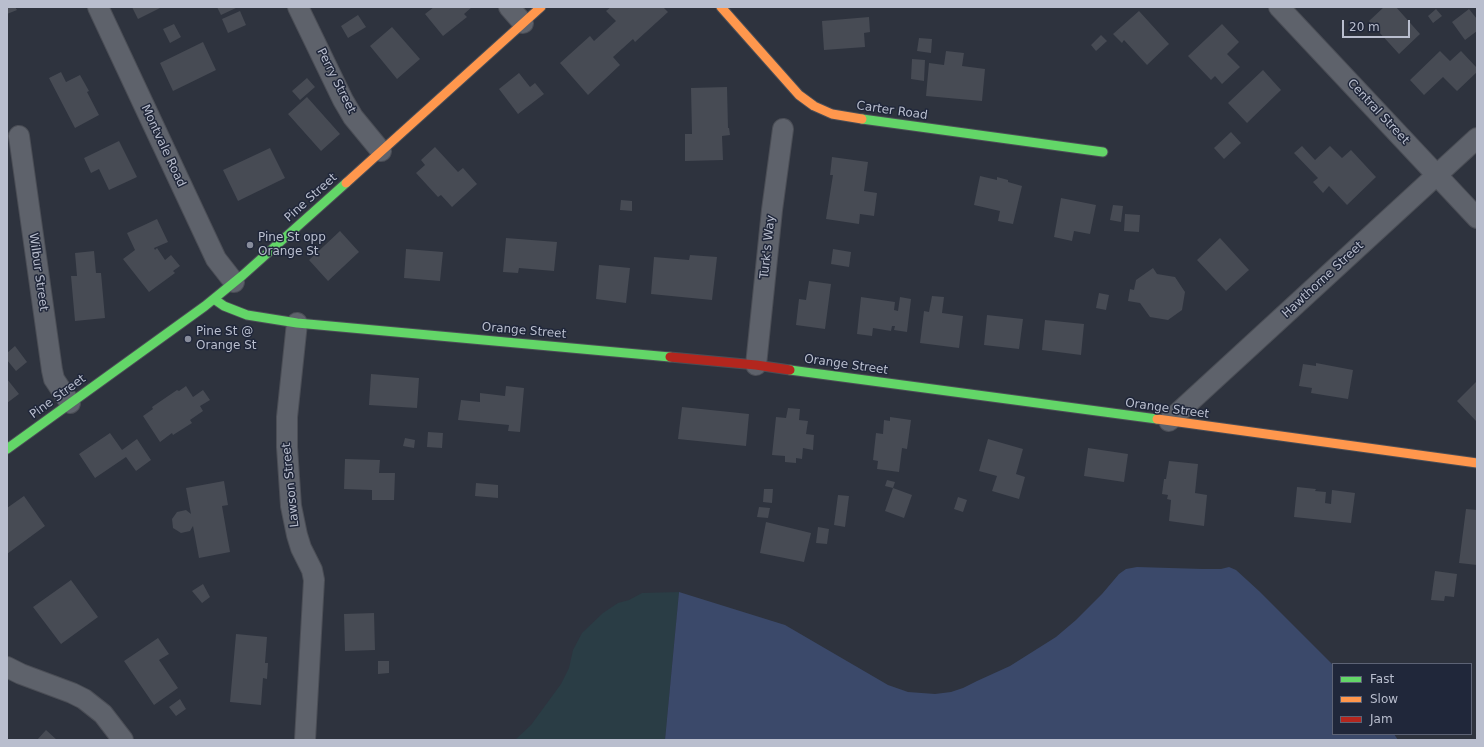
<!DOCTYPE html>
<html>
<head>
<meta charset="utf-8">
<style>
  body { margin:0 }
  #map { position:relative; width:1484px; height:747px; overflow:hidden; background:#2e333e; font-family:"DejaVu Sans",sans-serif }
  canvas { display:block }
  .frame { position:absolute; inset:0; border:8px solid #b9bece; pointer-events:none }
  .legend { position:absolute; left:1332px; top:663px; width:140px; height:72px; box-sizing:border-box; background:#20273a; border:1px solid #5d6375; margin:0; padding:5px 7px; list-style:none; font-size:12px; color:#b9bece }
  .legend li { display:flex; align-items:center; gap:8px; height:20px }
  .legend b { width:20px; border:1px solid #5d6375 }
  .scale { position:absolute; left:1342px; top:20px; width:68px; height:18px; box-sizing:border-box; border:2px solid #b9bece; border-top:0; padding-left:5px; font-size:12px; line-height:14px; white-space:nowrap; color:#b9bece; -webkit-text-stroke:3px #20273a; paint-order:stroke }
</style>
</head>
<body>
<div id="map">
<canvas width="1484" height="747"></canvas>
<div class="frame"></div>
<ul class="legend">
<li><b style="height:5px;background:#63d668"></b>Fast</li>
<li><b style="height:5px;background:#ff974d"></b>Slow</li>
<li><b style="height:5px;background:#b3261e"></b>Jam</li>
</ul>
<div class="scale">20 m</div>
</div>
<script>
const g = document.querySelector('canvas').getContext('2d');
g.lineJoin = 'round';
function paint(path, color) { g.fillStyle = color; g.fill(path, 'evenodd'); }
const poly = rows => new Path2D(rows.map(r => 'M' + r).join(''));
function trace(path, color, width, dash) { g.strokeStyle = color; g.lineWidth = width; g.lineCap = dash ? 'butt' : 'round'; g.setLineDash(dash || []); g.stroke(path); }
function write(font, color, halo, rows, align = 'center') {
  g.font = font + ' "DejaVu Sans",sans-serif'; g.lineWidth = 3; g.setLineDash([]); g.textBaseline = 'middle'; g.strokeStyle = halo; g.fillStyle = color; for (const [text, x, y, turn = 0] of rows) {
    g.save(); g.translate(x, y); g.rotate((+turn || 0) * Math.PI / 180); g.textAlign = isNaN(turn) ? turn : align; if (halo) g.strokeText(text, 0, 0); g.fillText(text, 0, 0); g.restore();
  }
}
const green = poly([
  [679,592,665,740,515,740,531,725,561,684,569,668,573,650,582,633,603,613,618,603,629,600,642,593]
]);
const water = poly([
  [1137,567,1203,569,1221,569,1229,567,1236,570,1259,591,1333,665,1333,734,1394,734,1398,740,665,740,679,592,785,625,888,685,908,692,935,694,951,692,963,688,977,681,1010,666,1056,637,1076,620,1102,594,1119,574,1126,569]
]);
const building = poly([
  [7,7,15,7,17,10,7,14],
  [132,7,162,7,138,19],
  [217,7,238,7,221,15],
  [434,7,472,7,464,14,467,17,443,36,425,14],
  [611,7,663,7,668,12,635,42,633,39,613,57,620,65,588,95,560,63,590,36,594,41,616,21,606,11],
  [1384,7,1396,7,1420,34,1399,54,1369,21],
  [1436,9,1442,16,1433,23,1428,16],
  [1469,9,1477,19,1477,31,1465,40,1452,22],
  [240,11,246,25,228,33,222,19],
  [1139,11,1169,44,1147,65,1124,40,1122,43,1113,34],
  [358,15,366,27,348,38,341,26],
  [869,17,870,32,864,33,865,47,824,50,822,21],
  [174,24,181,37,170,43,163,29],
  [1222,24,1239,42,1227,54,1240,67,1222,84,1215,76,1211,80,1188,56],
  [392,27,420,59,397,79,370,46],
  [1101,35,1107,41,1096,51,1091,45],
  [919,38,932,39,931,53,917,51],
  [203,42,216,70,173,91,160,63],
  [946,51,964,53,962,66,985,69,982,101,926,96,929,63,944,65],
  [1440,51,1450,61,1461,51,1477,68,1477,72,1457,91,1443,77,1424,95,1410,80],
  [912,59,925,60,924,81,911,79],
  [1263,70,1281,90,1247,123,1228,103],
  [61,72,66,82,80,75,89,91,87,92,99,115,75,128,49,78],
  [519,73,530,87,535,83,544,94,518,114,499,89],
  [307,78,315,87,300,100,292,91],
  [727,87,728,128,729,128,730,135,722,136,723,160,685,161,685,134,692,134,691,88],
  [307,97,340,134,321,151,288,114],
  [1231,132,1241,143,1224,159,1214,148],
  [119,141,137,177,109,190,99,169,91,173,84,158],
  [1302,146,1315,160,1330,146,1342,158,1351,150,1376,177,1347,205,1329,186,1323,193,1313,182,1318,178,1294,153],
  [435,147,458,172,463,168,477,184,452,207,441,195,438,197,416,173,425,165,421,160],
  [270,148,285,178,238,201,223,170],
  [832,157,868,162,864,191,877,193,874,216,860,214,859,224,826,219,833,175,830,175],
  [980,176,997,180,997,177,1008,180,1008,182,1022,186,1013,224,998,221,1000,211,974,205],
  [1061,198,1096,205,1090,234,1074,231,1072,241,1054,237],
  [621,200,632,201,632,211,620,210],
  [1113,205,1123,206,1121,222,1110,220],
  [1125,214,1140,215,1139,232,1124,231],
  [157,219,168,242,154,248,155,250,157,248,165,260,171,255,180,266,173,271,175,273,149,292,123,259,135,250,127,233],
  [340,231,359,252,328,281,309,260],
  [506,238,557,242,554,271,519,268,518,273,503,272],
  [1220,238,1249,270,1226,291,1197,260],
  [406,249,443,252,440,281,404,278],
  [833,249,851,252,849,267,831,264],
  [94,251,96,273,101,273,105,318,75,321,71,276,77,276,75,253],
  [690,255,717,257,712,300,651,294,654,257,689,260],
  [599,265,630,268,626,303,596,299],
  [1153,268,1157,274,1175,277,1185,292,1182,310,1168,320,1150,317,1140,303,1128,301,1130,289,1134,290,1136,280],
  [809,281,831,284,825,329,796,325,799,299,806,300],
  [1099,293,1109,295,1106,310,1096,308],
  [932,296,944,297,942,313,963,316,959,348,920,343,924,311,929,312],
  [861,297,895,302,894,310,898,311,900,297,911,299,907,332,894,330,895,326,892,326,891,331,873,328,872,336,857,334],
  [987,315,1023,319,1019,349,984,345],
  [1045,320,1084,324,1081,355,1042,350],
  [15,346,27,362,16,371,7,360,7,353],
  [1316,363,1353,370,1348,399,1311,393,1312,388,1299,386,1303,364,1316,366],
  [371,374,419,378,417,408,369,405],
  [7,379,19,394,7,403],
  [1477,381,1477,422,1457,401],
  [186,386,193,397,203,390,210,400,200,406,203,411,190,420,192,423,173,435,172,433,160,442,143,416,153,409,152,407,177,390,179,391],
  [506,386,524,388,520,432,508,431,509,425,458,420,461,400,480,402,480,393,505,396],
  [682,407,749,414,746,446,678,439],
  [788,408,800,409,799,420,808,421,806,434,814,435,813,450,803,448,802,459,796,458,796,463,785,462,785,456,772,455,776,417,786,418],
  [890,417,911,420,907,449,902,448,899,472,877,469,878,461,873,460,876,433,883,434,884,420,890,421],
  [428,432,443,433,442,448,427,447],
  [110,433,122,450,137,439,151,460,136,471,126,457,95,478,79,454],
  [405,438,415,440,414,448,403,446],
  [988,439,1023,449,1016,474,1025,477,1019,499,992,491,997,476,979,471],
  [1088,448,1128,454,1124,482,1084,476],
  [345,459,380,460,379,473,395,473,394,500,372,500,372,490,344,489],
  [1169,461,1198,464,1195,493,1207,495,1204,526,1169,521,1171,500,1167,499,1168,495,1162,494,1164,479,1166,479],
  [887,480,895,482,893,488,885,486],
  [224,481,228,505,222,506,230,552,199,558,193,526,190,531,181,533,173,528,172,519,177,512,186,510,191,514,186,488],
  [476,483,498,485,498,498,475,496],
  [1297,487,1316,489,1315,491,1326,492,1325,503,1331,504,1332,490,1355,493,1351,523,1294,517],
  [893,488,912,495,904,518,885,511],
  [764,489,773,489,772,503,763,502],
  [838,495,849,496,845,527,834,525],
  [24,496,45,526,7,554,7,508],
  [958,497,967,500,963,512,954,509],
  [759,507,770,508,768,518,757,517],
  [1466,509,1477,510,1477,565,1459,563],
  [766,522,811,533,804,562,760,553],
  [818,527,829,529,827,544,816,543],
  [1435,571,1457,574,1454,597,1445,596,1444,601,1431,600],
  [71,580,98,617,61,644,33,607],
  [203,584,210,597,202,603,192,591],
  [374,613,375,650,345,651,344,614],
  [236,634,267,637,265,663,268,663,267,679,263,678,261,705,230,702],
  [158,638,169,654,159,660,178,688,154,705,124,661],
  [378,661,389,661,389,673,378,674],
  [180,699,186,709,176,716,169,707],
  [46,730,57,740,37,740]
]);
const street = poly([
  [98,7,216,259,234,282],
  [298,7,343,100,353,117,381,151],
  [509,7,523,23],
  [1279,7,1477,218],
  [19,136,52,370,54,379,70,403],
  [297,323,287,417,287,447,291,506,297,535,301,548,312,570,314,580,305,740],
  [756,365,772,210,783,129],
  [1169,421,1477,138],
  [7,667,21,674,72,693,84,699,103,714,123,740]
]);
const fast = poly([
  [862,119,1103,152],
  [214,299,224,306,247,315,297,323,670,357],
  [790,370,1157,419],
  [7,449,205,306,243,275,346,183]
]);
const slow = poly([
  [721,7,799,95,814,106,832,114,862,119],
  [346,183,541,7],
  [1157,419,1477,463]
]);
const jam = poly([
  [670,357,756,365,790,370]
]);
const markers = [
  [250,245,4,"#888d9c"],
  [188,339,4,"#888d9c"]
];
const streetNames = [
  ["Perry Street",336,81,63],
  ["Carter Road",892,111,8],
  ["Central Street",1378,112,47],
  ["Montvale Road",163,146,65],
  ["Pine Street",311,198,-42],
  ["Turk's Way",768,247,-84],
  ["Wilbur Street",38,272,82],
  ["Hawthorne Street",1323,280,-43],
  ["Orange Street",524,331,5],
  ["Orange Street",846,365,8],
  ["Pine Street",58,397,-36],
  ["Orange Street",1167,409,8],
  ["Lawson Street",291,485,-96]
];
const poiNames = [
  ["Pine St opp",258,238],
  ["Orange St",258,252],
  ["Pine St @",196,332],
  ["Orange St",196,346]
];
paint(green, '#2a3d45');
paint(water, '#3b496a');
paint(building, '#474b54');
trace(street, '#4b4e56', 22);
trace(fast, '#4b4e56', 11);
trace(slow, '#4b4e56', 11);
trace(jam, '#4b4e56', 11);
trace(street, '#5e626b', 20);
trace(fast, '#63d668', 9);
trace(slow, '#ff974d', 9);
trace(jam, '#b3261e', 9);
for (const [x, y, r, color] of markers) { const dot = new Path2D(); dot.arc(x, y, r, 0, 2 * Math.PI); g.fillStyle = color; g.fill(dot); trace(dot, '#20273a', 1.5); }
write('12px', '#b9bece', '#20273a', streetNames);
write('12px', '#b9bece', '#20273a', poiNames, 'left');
</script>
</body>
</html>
